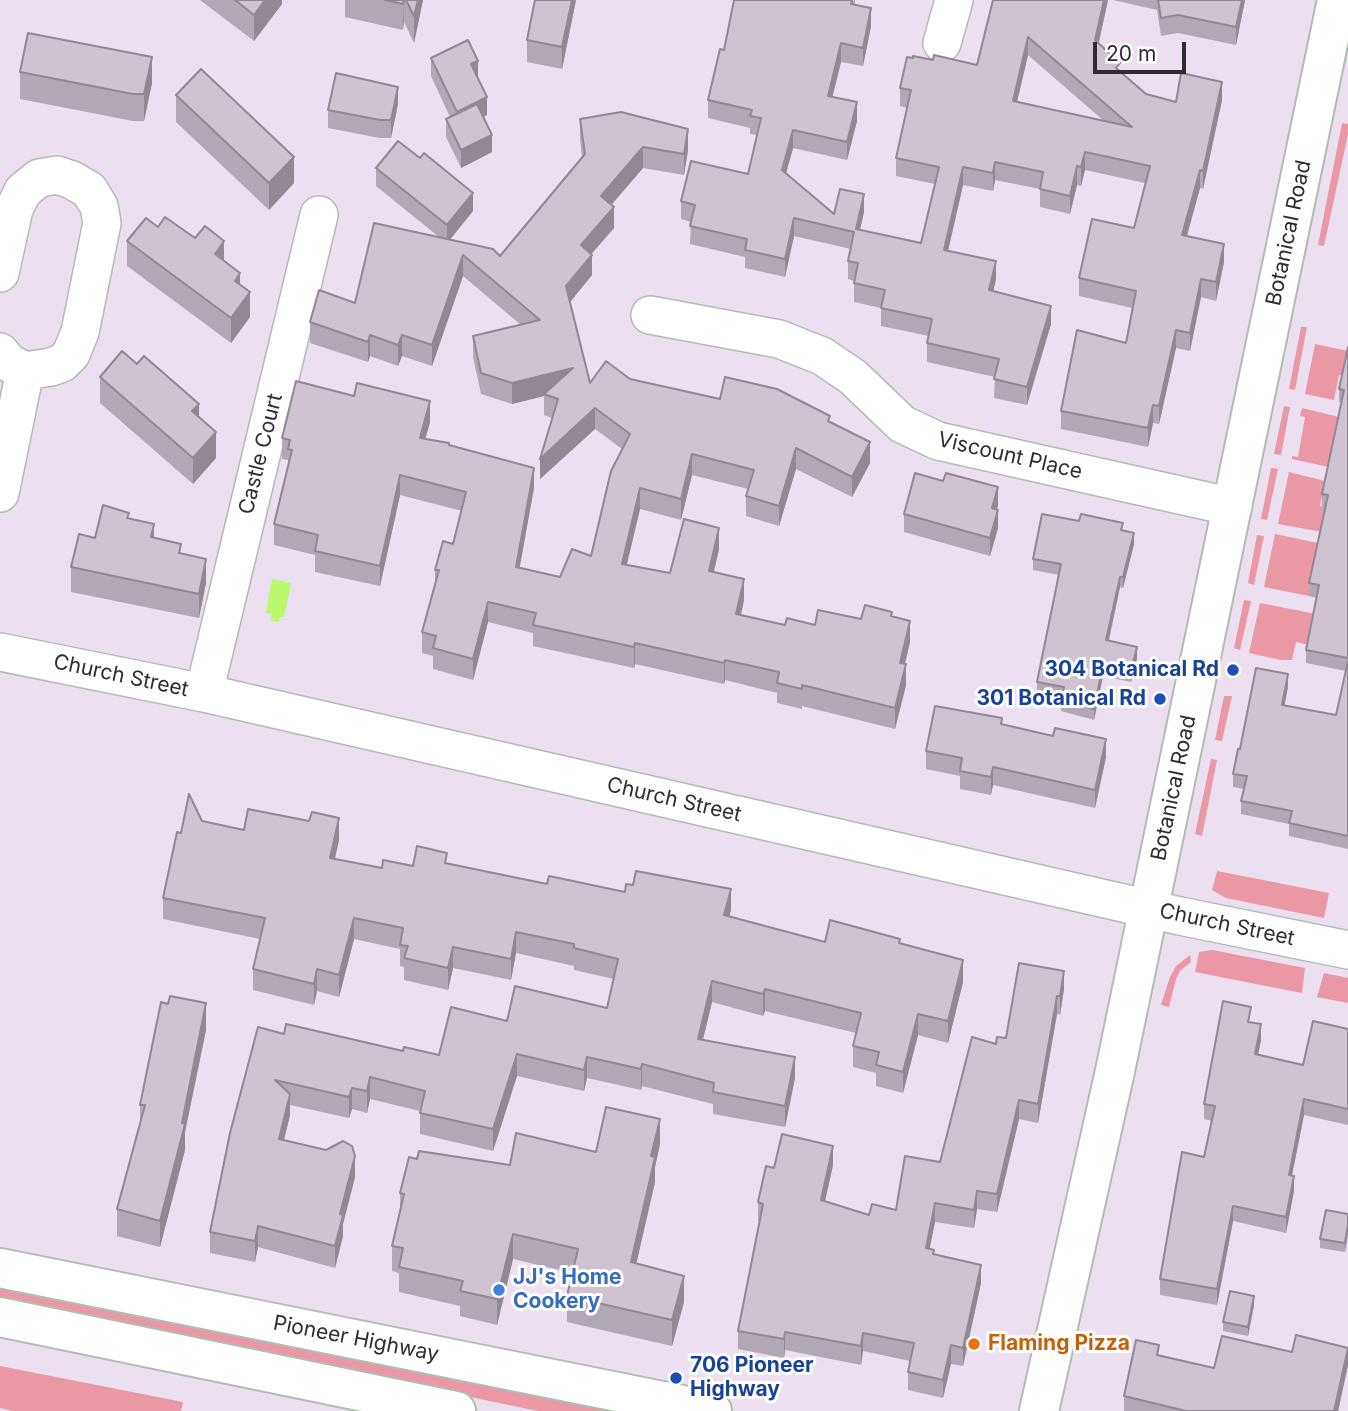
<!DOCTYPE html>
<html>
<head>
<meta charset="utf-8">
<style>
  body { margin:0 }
  #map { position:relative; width:1348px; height:1411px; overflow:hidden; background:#ecdff0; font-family:Inter,sans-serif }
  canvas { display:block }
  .scale { position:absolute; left:1093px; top:42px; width:93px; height:32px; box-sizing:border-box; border:4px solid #2d2d2d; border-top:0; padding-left:9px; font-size:21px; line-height:24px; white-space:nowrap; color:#2d2d2d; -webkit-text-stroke:5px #fff; paint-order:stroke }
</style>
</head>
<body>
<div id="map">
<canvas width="1348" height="1411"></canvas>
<div class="scale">20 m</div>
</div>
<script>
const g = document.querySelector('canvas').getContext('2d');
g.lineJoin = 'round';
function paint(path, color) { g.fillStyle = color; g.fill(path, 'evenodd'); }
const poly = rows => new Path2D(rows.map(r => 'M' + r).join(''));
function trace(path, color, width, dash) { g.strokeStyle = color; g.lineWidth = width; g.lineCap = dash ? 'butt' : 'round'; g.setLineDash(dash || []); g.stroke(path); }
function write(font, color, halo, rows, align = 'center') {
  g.font = font + ' Inter,sans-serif'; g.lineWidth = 6; g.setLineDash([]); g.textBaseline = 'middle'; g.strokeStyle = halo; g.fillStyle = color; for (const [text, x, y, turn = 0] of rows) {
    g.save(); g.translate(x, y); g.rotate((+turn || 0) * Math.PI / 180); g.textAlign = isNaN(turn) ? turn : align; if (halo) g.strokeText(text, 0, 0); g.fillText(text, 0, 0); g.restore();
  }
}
const green = poly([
  [1342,123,1348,124,1348,134,1324,246,1318,245],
  [1301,327,1307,327,1295,390,1289,389],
  [1315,344,1348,351,1345,375,1339,375,1334,400,1305,394],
  [1284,406,1290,407,1281,455,1274,454],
  [1302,408,1343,418,1338,469,1292,459,1292,456,1298,457,1305,417,1300,416],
  [1271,468,1278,469,1267,520,1261,519],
  [1289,472,1325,481,1320,506,1328,508,1323,532,1278,524],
  [1275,534,1318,543,1311,571,1314,573,1309,596,1264,587],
  [1257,535,1264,536,1254,585,1248,583],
  [1244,600,1251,601,1240,650,1234,648],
  [1260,603,1316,614,1309,645,1296,642,1292,660,1281,660,1249,653],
  [1224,696,1232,696,1222,741,1215,740],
  [1211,759,1217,760,1202,836,1195,834],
  [1217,871,1329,893,1324,918,1226,898,1212,890],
  [1212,950,1305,968,1302,993,1195,972,1199,952],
  [1190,955,1191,962,1180,971,1176,979,1169,1007,1161,1005,1170,977,1176,966],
  [1324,973,1348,978,1348,1003,1317,997],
  [0,1284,618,1411,538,1411,0,1300],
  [0,1366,183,1402,181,1411,12,1411,0,1408]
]);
const water = poly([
  [272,579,291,583,284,617,280,617,279,622,271,621,272,614,266,613]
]);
const minor = poly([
  [942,43,954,0],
  [0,273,14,209,23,191,39,178,57,175,72,180,89,190,99,206,102,223,80,332,71,354,62,363,51,367,25,371,9,363,0,352],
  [650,315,779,339,822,356,853,377,902,424,938,441,1233,507],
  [0,493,25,371],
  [0,652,204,693,1180,916,1348,950],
  [204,693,319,215]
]);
const secondary = poly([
  [0,1268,712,1411],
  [0,1317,456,1411],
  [1039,1411,1115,1071,1337,0]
]);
const wall = poly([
  [200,0,282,0,282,4,254,41],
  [345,0,423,0,414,43,404,22,403,30,345,17],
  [576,0,562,69,527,62,527,40],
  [855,0,855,5,871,26,863,66,841,62,832,97,857,121,847,160,793,148,786,173,834,214,864,212,860,230,921,243,935,184,896,176,896,158,907,108,900,106,900,88,933,60,977,65,993,0,1108,0,1099,43,1120,72,1146,94,1176,102,1222,100,1203,189,1200,188,1187,236,1224,262,1216,301,1201,297,1190,351,1176,348,1159,424,1153,423,1148,447,1061,429,1061,411,1126,343,1132,308,1079,296,1079,278,1134,228,1145,183,1085,170,1081,186,1077,185,1070,214,1040,207,1040,189,995,180,993,191,963,185,948,251,996,279,993,291,1051,324,1027,405,994,398,995,377,927,362,927,343,929,336,881,326,881,308,854,302,854,281,848,279,848,261,851,249,794,236,785,277,745,268,745,257,690,244,691,222,681,219,681,201,748,174,757,135,750,134,750,128,708,118,708,100,724,50],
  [1028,55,1104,121,1017,101],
  [1113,0,1245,0,1236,45,1178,33,1161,36,1157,10],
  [431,58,478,78,487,115,484,117,492,152,461,168,446,137,446,119,450,117,431,76],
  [20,72,152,83,144,121,133,121,20,99],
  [176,95,294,183,269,210,176,122],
  [398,104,391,138,380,138,328,128,328,110],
  [580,119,688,150,684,175,643,168,611,205,614,228,591,254,592,275,570,302,590,383,630,379,830,422,870,463,852,497,796,469,779,526,746,516,746,496,748,489,692,475,681,520,640,509,627,564,670,573,719,549,714,572,744,600,741,615,785,625,815,625,892,616,910,642,905,664,906,685,895,729,802,706,802,709,777,703,777,693,725,680,724,684,635,664,634,668,533,646,533,633,488,622,473,680,433,669,433,656,422,653,422,632,435,583,435,570,453,544,462,511,400,495,380,586,315,572,315,555,274,545,274,524,288,465,288,460,282,459,282,438,430,422,425,439,449,445,534,488,519,568,560,577,591,556,622,449,595,429,540,479,552,418,544,415,544,396,512,404,481,394,473,357,473,336,521,325,463,276,432,366,402,356,398,366,370,356,368,362,310,343,310,322,355,303,439,237,376,186,376,168,473,211,450,240,500,256,582,157,580,139],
  [158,227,224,261,240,285,250,317,231,343,127,266,127,241],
  [1348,347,1348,849,1289,836,1289,824,1241,814,1241,801,1244,789,1233,787,1233,774,1240,749,1288,687,1284,705,1336,715,1346,671,1306,663,1306,650,1317,598,1309,596,1309,583,1325,508,1322,507,1322,494,1342,402,1339,402,1339,389],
  [100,377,216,458,193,484,100,403],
  [943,481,998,505,997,509,998,528,990,556,904,532,904,514],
  [129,518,154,538,181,554,206,583,199,618,71,592,71,567,95,538],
  [1123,531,1134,544,1123,588,1120,587,1109,641,1137,658,1131,682,1103,676,1094,720,1061,711,1062,697,1037,692,1037,682,1059,575,1033,570,1033,559],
  [1002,725,1106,757,1095,808,993,785,991,795,960,789,960,776,926,769,926,751],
  [202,821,244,830,309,821,339,840,335,859,382,868,447,864,547,884,625,892,731,910,729,917,825,942,900,944,963,982,948,1043,918,1035,903,1093,876,1086,876,1073,853,1067,853,1046,856,1033,765,1011,763,1016,712,1002,703,1039,795,1078,785,1127,713,1114,713,1104,642,1086,641,1090,587,1078,584,1091,517,1076,493,1151,420,1134,420,1111,370,1099,367,1113,352,1109,349,1118,290,1105,290,1115,284,1140,355,1177,343,1224,343,1236,335,1268,258,1247,255,1262,210,1253,210,1232,284,1034,403,1051,439,1055,507,1021,607,1008,614,979,574,970,574,966,516,953,511,980,453,968,448,990,404,980,404,967,400,966,400,949,354,939,339,997,317,991,314,1005,253,990,253,969,260,939,163,919,163,898,181,833],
  [1064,989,1060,1015,1057,1014,1038,1123,1019,1119,997,1212,977,1209,974,1228,935,1222,929,1249,934,1254,981,1283,963,1366,951,1364,943,1398,908,1390,908,1372,910,1361,863,1351,861,1365,785,1350,784,1358,738,1349,738,1331,760,1221,758,1221,758,1202,774,1168,833,1165,825,1201,869,1215,896,1210,940,1162,996,1044,1006,1038],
  [1251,1022,1261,1040,1258,1055,1303,1065,1348,1029,1348,1125,1304,1115,1292,1175,1294,1191,1286,1233,1233,1221,1217,1305,1160,1295,1160,1279,1204,1157,1212,1121,1204,1119,1204,1104],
  [206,1030,185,1132,185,1150,160,1247,117,1236,117,1209,140,1123,140,1105],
  [660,1144,655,1167,655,1182,636,1263,684,1302,672,1346,567,1322,567,1296,572,1273,513,1259,497,1325,460,1316,460,1306,399,1292,399,1273,392,1271,392,1246,400,1212,400,1193,417,1159,510,1165,596,1152],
  [1348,1214,1348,1233,1345,1252,1320,1248,1320,1239],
  [1254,1305,1248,1336,1223,1331,1223,1322],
  [1159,1356,1214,1368,1348,1365,1338,1411,1124,1411,1124,1396]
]);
const shadedWall = poly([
  [265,0,282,0,282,4,254,41,254,15],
  [404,0,404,22,403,30],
  [418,0,423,0,414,43,414,16],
  [572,0,576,0,562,69,562,47],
  [1104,0,1108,0,1095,58,1095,40],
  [1242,0,1245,0,1236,45,1236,27],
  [871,8,871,26,863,66,863,48],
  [1028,37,1028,55,1013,119,1013,101],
  [841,43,841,62,828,115,828,96],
  [152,57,152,83,144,121,144,94],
  [478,61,478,79,471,64],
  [1222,82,1222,100,1203,189,1203,171],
  [398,87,398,104,391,138,391,120],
  [487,97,487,115,457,130,457,112],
  [857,102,857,121,847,160,847,142],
  [688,129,688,150,684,175,684,154],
  [793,130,793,148,782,188,782,170],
  [492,135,492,152,461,168,461,150],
  [643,147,643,168,601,217,601,196],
  [1085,152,1085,170,1081,186,1081,167],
  [294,157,294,183,269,210,269,183],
  [995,162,995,180,993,191,993,173],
  [1077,166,1077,185,1070,214,1070,196],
  [963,167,963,185,944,268,944,250],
  [1200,170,1200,188,1182,253,1182,235],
  [473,193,473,211,447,243,447,225],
  [864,194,864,212,856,247,856,229],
  [614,207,614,228,581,266,581,245],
  [794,218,794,236,785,277,785,259],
  [224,241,224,266,215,254],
  [1224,244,1224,262,1216,301,1216,282],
  [463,255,463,276,432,366,432,345],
  [592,255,592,275,566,307,566,286],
  [996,261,996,279,989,309,989,290],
  [240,273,240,298,235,281],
  [1201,279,1201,297,1190,351,1190,333],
  [250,292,250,317,231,343,231,318],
  [1051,306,1051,324,1027,405,1027,387],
  [1176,330,1176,348,1159,424,1159,406],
  [370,335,370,356,368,362,368,342],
  [402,335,402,356,398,366,398,345],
  [573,368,544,394,544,396,512,404,512,383],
  [430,401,430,422,420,458,420,438],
  [199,404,199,430,192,411],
  [1153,405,1153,423,1148,447,1148,428],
  [595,408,595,429,540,479,540,459],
  [216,432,216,458,193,484,193,458],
  [870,442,870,463,852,497,852,477],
  [796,448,796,469,779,526,779,506],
  [692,454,692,475,681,520,681,499],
  [534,468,534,488,516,588,516,567],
  [400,475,400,495,380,586,380,566],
  [998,487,998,505,992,526,992,508],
  [640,488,640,509,622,584,622,564],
  [998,510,998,528,990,556,990,538],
  [154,524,154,548,151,537],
  [719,528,719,549,709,591,709,571],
  [1134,533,1134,544,1123,588,1123,577],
  [206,559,206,583,199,618,199,594],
  [1120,577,1120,587,1106,651,1106,640],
  [744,579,744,600,736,635,736,614],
  [488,602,488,622,473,680,473,659],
  [910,621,910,642,900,683,900,663],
  [635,643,635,664,634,668,634,647],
  [1137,647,1137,658,1131,682,1131,671],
  [725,660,725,680,724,684,724,663],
  [906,664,906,685,895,729,895,708],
  [1103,665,1103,676,1094,720,1094,709],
  [1288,674,1288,687,1282,718,1282,705],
  [1106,739,1106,757,1095,808,1095,790],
  [993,767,993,785,991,795,991,777],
  [339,818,339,840,330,879,330,858],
  [731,889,731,910,724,937,724,915],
  [354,918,354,939,339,997,339,975],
  [516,932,516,953,511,980,511,959],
  [453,947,453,968,448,990,448,968],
  [963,960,963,982,948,1043,948,1021],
  [317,969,317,991,314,1005,314,984],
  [1064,971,1064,989,1060,1015,1060,996],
  [712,981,712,1002,698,1060,698,1039],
  [765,989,765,1011,763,1016,763,994],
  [1057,996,1057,1014,1038,1123,1038,1104],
  [206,1003,206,1030,185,1132,185,1150,160,1247,160,1221,182,1123],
  [918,1014,918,1035,903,1093,903,1072],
  [1261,1024,1261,1040,1255,1070,1255,1054],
  [517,1054,517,1076,493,1151,493,1129],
  [587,1057,587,1078,584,1091,584,1070],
  [795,1057,795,1078,785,1127,785,1106],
  [642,1064,642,1086,641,1090,641,1069],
  [370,1077,370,1099,367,1113,367,1091],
  [352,1088,352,1109,349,1118,349,1097],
  [290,1094,290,1115,279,1160,279,1139],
  [1304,1099,1304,1115,1289,1190,1289,1175],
  [1019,1100,1019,1119,997,1212,997,1194],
  [660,1119,660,1144,655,1167,655,1182,631,1287,631,1262,651,1156],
  [833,1146,833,1165,821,1219,821,1200],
  [355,1156,355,1177,343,1224,343,1236,335,1268,335,1246,340,1214],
  [1294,1176,1294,1191,1286,1233,1286,1217],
  [977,1191,977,1209,974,1228,974,1210],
  [935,1203,935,1222,926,1267,926,1248],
  [1233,1206,1233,1221,1217,1305,1217,1289],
  [1348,1224,1348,1233,1345,1252,1345,1243],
  [258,1226,258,1247,255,1262,255,1241],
  [513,1234,513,1259,497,1325,497,1299],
  [981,1265,981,1283,963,1366,963,1348],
  [684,1276,684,1302,672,1346,672,1320],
  [1254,1296,1254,1305,1248,1336,1248,1327],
  [785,1332,785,1350,784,1358,784,1339],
  [863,1333,863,1351,861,1365,861,1346],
  [951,1345,951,1364,943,1398,943,1380],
  [1348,1348,1348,1365,1338,1411,1334,1411]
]);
const building = poly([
  [235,0,265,0,254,15,235,0],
  [385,0,404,0,403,4,385,0],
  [406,0,418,0,414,16,406,0],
  [535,0,572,0,562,47,527,40,535,0],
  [734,0,852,0,851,4,871,8,863,48,841,43,828,96,857,102,847,142,793,130,782,170,834,214,840,189,864,194,856,229,921,243,939,167,896,158,911,90,900,88,907,57,913,58,913,56,933,60,934,55,977,65,993,0,1104,0,1095,40,1120,63,1116,68,1146,94,1176,102,1181,73,1222,82,1203,171,1200,170,1182,235,1224,244,1216,282,1201,279,1190,333,1176,330,1159,406,1153,405,1148,428,1061,411,1077,330,1126,343,1136,291,1079,278,1092,219,1134,228,1150,166,1085,152,1081,167,1077,166,1070,196,1040,189,1043,172,995,162,993,173,963,167,944,250,996,261,989,290,1051,306,1027,387,994,379,999,359,927,343,932,319,881,308,885,290,854,283,858,263,848,261,854,232,794,218,785,259,745,250,747,239,690,226,695,205,681,201,691,161,748,174,761,118,750,116,752,110,708,100,720,49,724,50,734,0],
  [1028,37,1132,127,1013,101,1028,37],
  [1158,0,1242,0,1236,27,1178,15,1161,18,1158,0],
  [28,33,152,57,144,94,133,94,20,72,28,33],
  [468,40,478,61,471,64,487,97,457,112,431,58,468,40],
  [201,69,294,157,269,183,176,95,201,69],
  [336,73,398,87,391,120,380,120,328,110,336,73],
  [477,104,492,135,461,150,446,119,477,104],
  [621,112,688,129,684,154,643,147,601,196,614,207,581,245,592,255,566,286,590,383,606,361,630,379,720,399,725,377,777,389,830,416,828,421,870,442,852,477,796,448,779,506,746,496,754,470,692,454,681,499,640,488,622,564,670,573,684,519,719,528,709,571,744,579,736,614,785,625,787,618,815,625,818,610,861,619,865,605,892,612,891,616,910,621,900,663,906,664,895,708,802,685,802,689,777,683,779,672,725,660,724,663,635,643,634,647,533,625,536,613,488,602,473,659,433,648,436,636,422,632,439,570,435,570,443,541,453,544,466,492,400,475,380,566,315,551,318,535,274,524,292,450,288,449,290,440,282,438,296,381,354,396,357,383,430,401,420,438,449,443,449,445,534,468,516,567,560,577,572,549,591,556,611,471,630,434,595,408,540,459,558,399,544,394,573,368,512,383,481,373,473,336,540,320,463,255,432,345,402,335,398,345,370,335,368,342,310,322,319,290,355,303,374,223,493,249,500,256,585,154,580,119,621,112],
  [398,141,420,158,424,153,473,193,447,225,376,168,398,141],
  [165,217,195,238,205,226,224,241,215,254,240,273,235,281,250,292,231,318,127,241,146,218,158,227,165,217],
  [1348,347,1348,658,1306,650,1319,585,1309,583,1328,495,1322,494,1344,390,1339,389,1348,347],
  [122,351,137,364,144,356,199,404,192,411,216,432,193,458,100,377,122,351],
  [915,473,943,481,946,473,998,487,992,508,998,510,990,538,904,514,915,473],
  [103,505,129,513,127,518,154,524,151,537,181,544,179,553,206,559,199,594,71,567,79,534,95,538,103,505],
  [1042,514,1079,521,1081,514,1123,523,1121,530,1134,533,1123,577,1120,577,1106,640,1137,647,1131,671,1103,665,1094,709,1061,700,1064,687,1037,682,1061,564,1033,559,1042,514],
  [1348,661,1348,836,1289,823,1292,811,1241,801,1247,776,1233,774,1238,749,1240,749,1256,668,1288,674,1282,705,1336,715,1348,661],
  [935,706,1002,718,1001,724,1053,736,1055,728,1106,739,1095,790,993,767,991,777,960,771,962,758,926,751,935,706],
  [189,794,202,821,244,830,248,809,309,821,312,812,339,818,330,858,382,868,383,860,413,866,417,846,447,853,445,863,547,884,549,876,625,892,626,884,633,885,636,871,731,889,724,915,825,942,830,920,900,939,899,943,963,960,948,1021,918,1014,903,1072,876,1065,879,1052,853,1046,861,1013,765,989,763,994,712,981,698,1039,795,1057,785,1106,713,1092,714,1083,642,1064,641,1069,587,1057,584,1070,517,1054,493,1129,420,1113,425,1091,370,1077,367,1091,352,1088,349,1097,275,1080,290,1094,279,1139,326,1150,343,1141,352,1146,355,1156,340,1214,343,1215,335,1246,258,1226,255,1241,210,1232,230,1133,258,1027,284,1034,286,1024,403,1051,404,1047,439,1055,451,1007,507,1021,515,986,607,1008,618,959,574,948,574,944,516,932,511,959,453,947,448,968,404,958,408,946,400,945,403,928,354,918,339,975,317,969,314,984,253,969,265,918,163,898,177,832,181,833,189,794],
  [1019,963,1064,971,1060,996,1057,996,1038,1104,1019,1100,997,1194,977,1191,974,1210,935,1203,926,1248,934,1250,933,1254,981,1265,963,1348,951,1345,943,1380,908,1372,914,1343,863,1333,861,1346,785,1332,784,1339,738,1331,763,1204,758,1202,766,1166,774,1168,782,1134,833,1146,821,1200,869,1215,872,1204,896,1210,905,1156,940,1162,972,1037,996,1044,997,1037,1006,1038,1019,963],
  [170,996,206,1003,182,1123,185,1124,160,1221,117,1209,145,1105,140,1105,161,1002,168,1004,170,996],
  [1223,1001,1251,1007,1248,1022,1261,1024,1255,1054,1303,1065,1313,1021,1348,1029,1348,1109,1304,1099,1289,1175,1294,1176,1286,1217,1233,1206,1217,1289,1160,1279,1182,1152,1204,1157,1215,1106,1204,1104,1223,1001],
  [606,1107,660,1119,651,1156,655,1157,631,1262,684,1276,672,1320,567,1296,578,1249,513,1234,497,1299,460,1291,463,1281,399,1267,403,1248,392,1246,404,1194,400,1193,409,1157,417,1159,419,1151,510,1165,516,1133,596,1152,606,1107],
  [1326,1210,1348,1214,1348,1224,1345,1243,1320,1239,1326,1210],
  [1230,1291,1254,1296,1248,1327,1223,1322,1230,1291],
  [1296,1335,1348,1348,1334,1411,1186,1411,1124,1396,1136,1340,1159,1345,1157,1355,1214,1368,1222,1336,1292,1352,1296,1335]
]);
const markers = [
  [1233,670,7,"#1a4fb4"],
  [1160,699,7,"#1a4fb4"],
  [499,1290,7,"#3f7fe0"],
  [974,1344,7,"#e8710a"],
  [676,1378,7,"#1a4fb4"]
];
const streetNames = [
  ["Botanical Road",1289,233,-78],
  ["Castle Court",261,454,-76],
  ["Viscount Place",1010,456,13],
  ["Church Street",121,676,12],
  ["Botanical Road",1174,788,-78],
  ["Church Street",674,800,13],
  ["Church Street",1227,925,12],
  ["Pioneer Highway",356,1339,11]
];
const transitNames = [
  ["304 Botanical Rd",1219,670],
  ["301 Botanical Rd",1146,699],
  ["706 Pioneer",690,1366,"left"],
  ["Highway",690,1390,"left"]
];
const shopNames = [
  ["JJ's Home",513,1278],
  ["Cookery",513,1302]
];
const foodNames = [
  ["Flaming Pizza",988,1344]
];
paint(green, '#ea98a5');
paint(water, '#b9f96b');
trace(minor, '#afbeaf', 40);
trace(secondary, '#afbeaf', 42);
trace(minor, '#fff', 37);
trace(secondary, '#fff', 38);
paint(wall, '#b2a8b5');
paint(shadedWall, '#918893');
paint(building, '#cfc3d2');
trace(building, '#918893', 2);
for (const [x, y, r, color] of markers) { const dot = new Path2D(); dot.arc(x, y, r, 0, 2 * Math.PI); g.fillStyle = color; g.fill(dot); trace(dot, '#fff', 2.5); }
write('21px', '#2d2d2d', '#fff', streetNames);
write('bold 21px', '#164399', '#fff', transitNames, 'right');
write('bold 21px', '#366cbe', '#fff', shopNames, 'left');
write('bold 21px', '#c56008', '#fff', foodNames, 'left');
</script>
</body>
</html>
